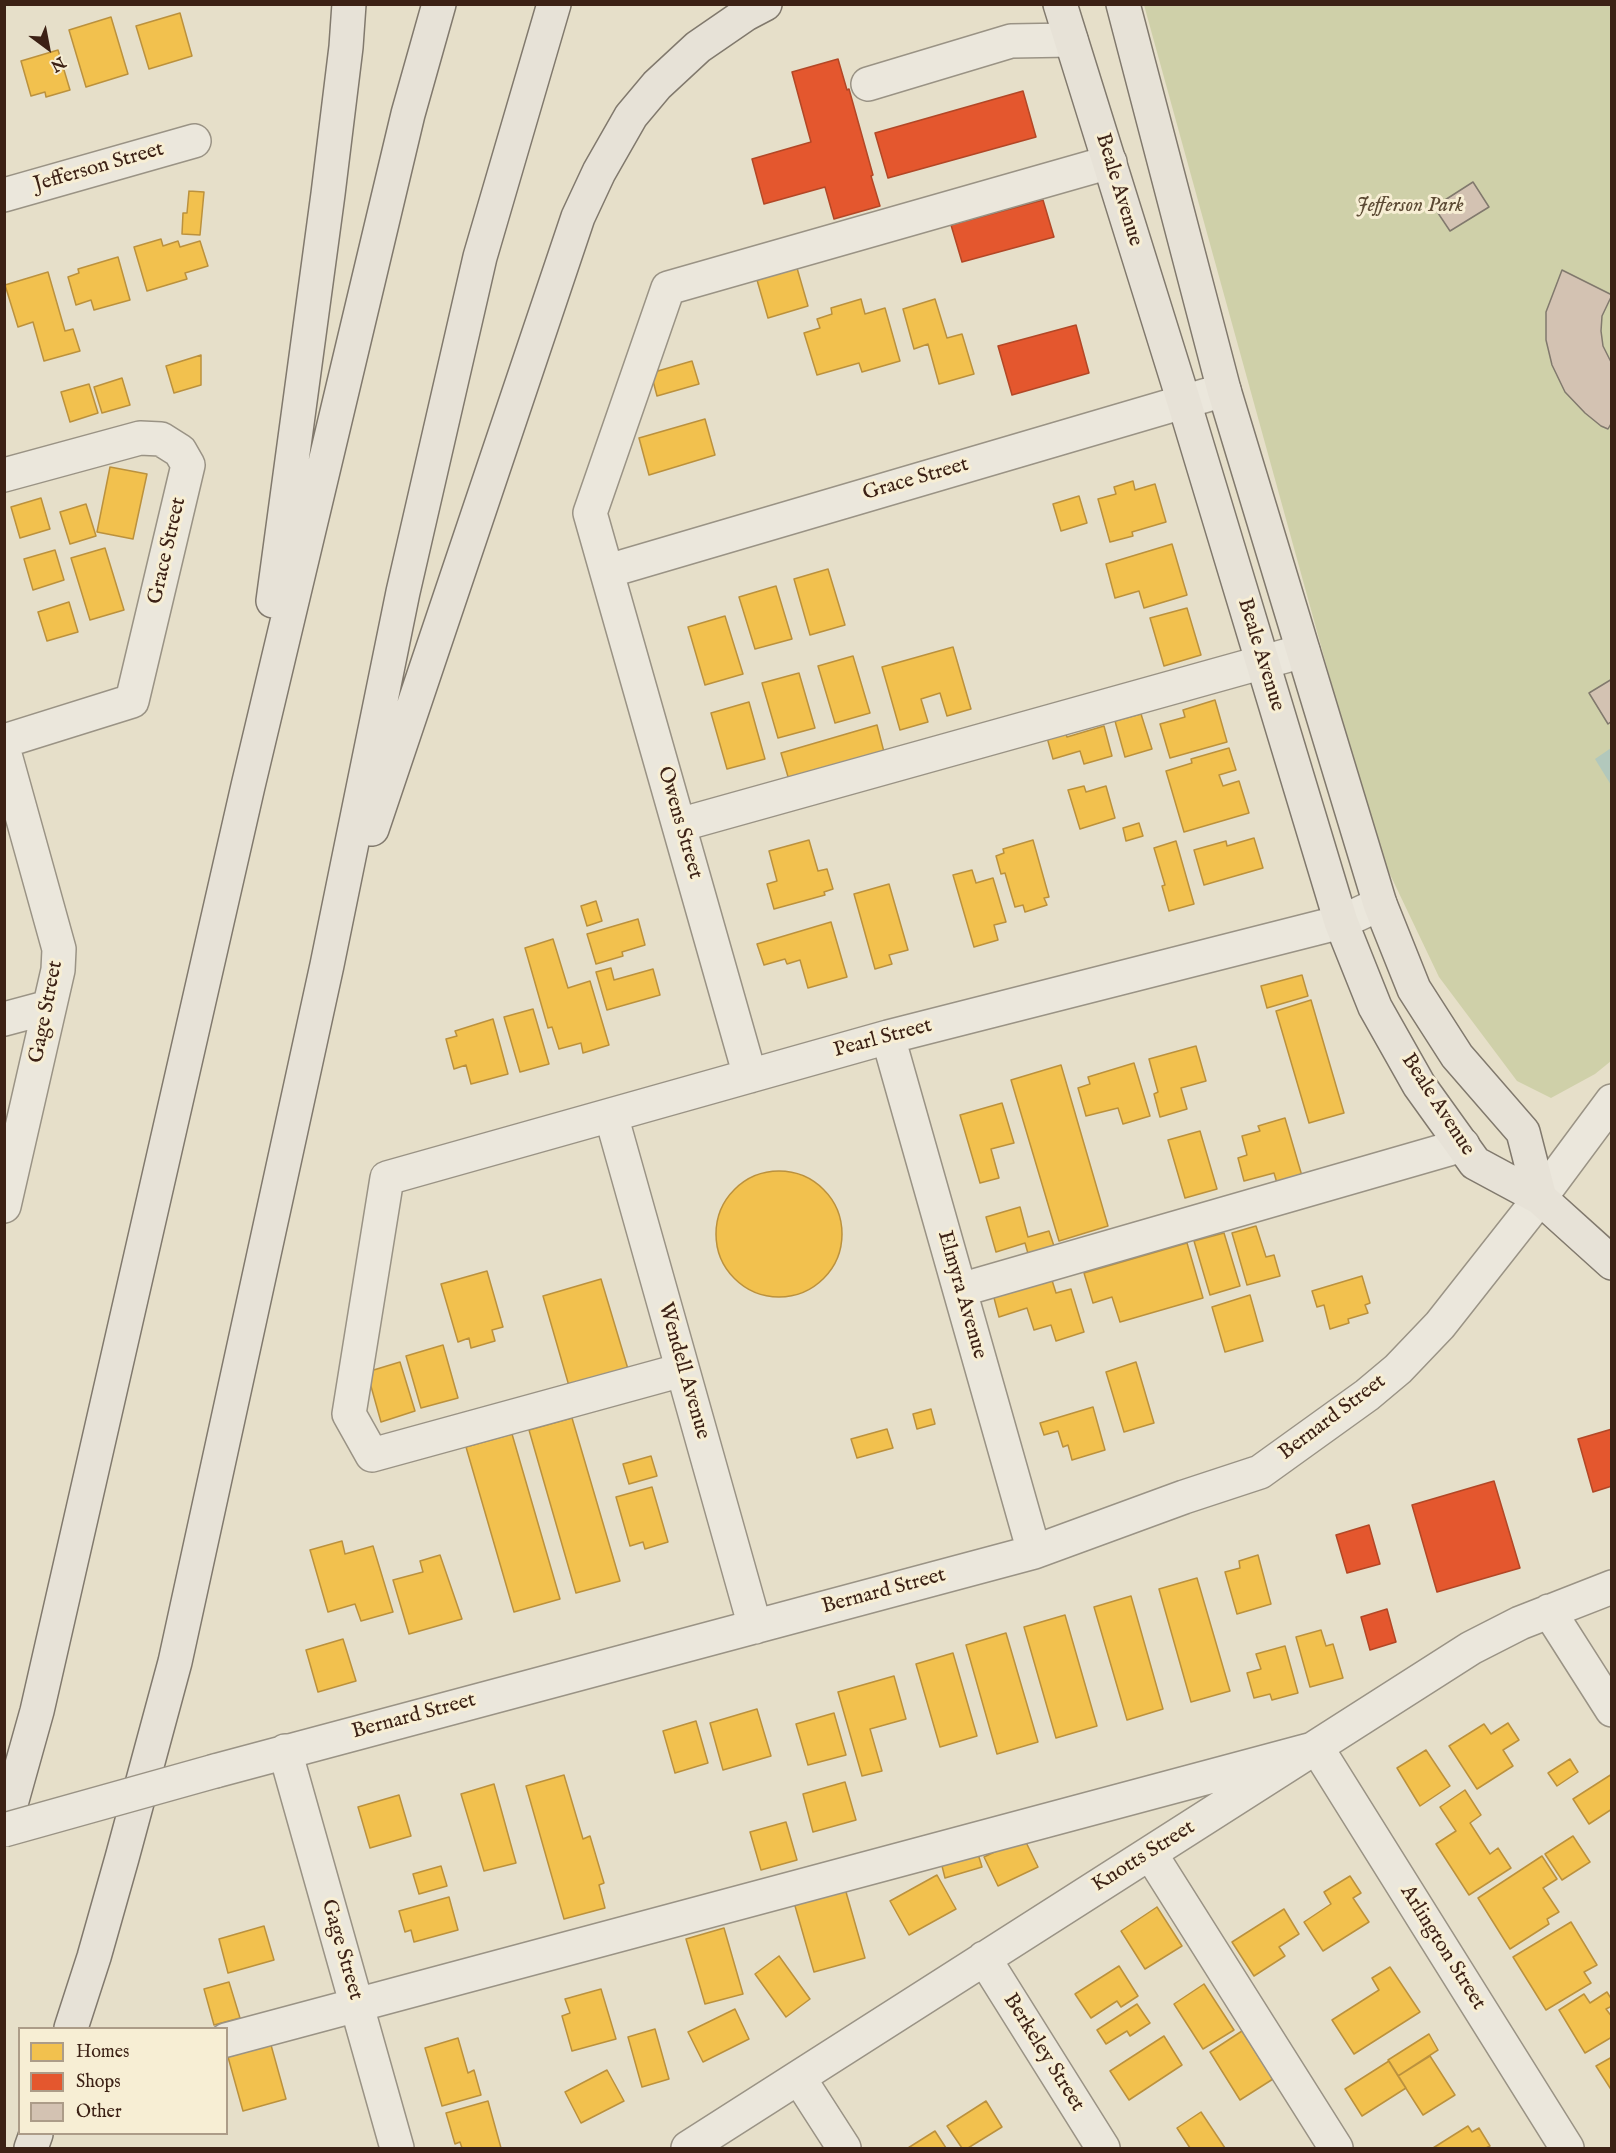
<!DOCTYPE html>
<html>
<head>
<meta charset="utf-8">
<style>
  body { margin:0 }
  #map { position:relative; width:1616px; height:2153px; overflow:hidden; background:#e6dfc9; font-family:"IM FELL English",serif }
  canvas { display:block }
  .frame { position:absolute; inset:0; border:6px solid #3c2115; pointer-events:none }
  .legend { position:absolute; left:18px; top:2027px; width:210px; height:108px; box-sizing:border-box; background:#f7eed4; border:2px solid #ac9c88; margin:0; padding:8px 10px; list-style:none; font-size:18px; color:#3c2115 }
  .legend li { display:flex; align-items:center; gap:12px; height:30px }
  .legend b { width:30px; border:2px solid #ac9c88 }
  .north { position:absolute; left:18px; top:18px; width:60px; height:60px; -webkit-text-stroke:4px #f7eed4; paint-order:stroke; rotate:148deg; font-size:16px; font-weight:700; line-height:24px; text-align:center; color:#3c2115 }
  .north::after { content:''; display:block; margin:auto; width:21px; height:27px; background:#3c2115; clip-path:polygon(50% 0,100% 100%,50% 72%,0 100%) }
</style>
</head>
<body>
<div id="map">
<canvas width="1616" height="2153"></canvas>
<div class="frame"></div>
<ul class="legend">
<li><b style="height:16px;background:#f2c14e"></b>Homes</li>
<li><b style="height:16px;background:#e4572e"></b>Shops</li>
<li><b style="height:16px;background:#d3c2b2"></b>Other</li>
</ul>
<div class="north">N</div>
</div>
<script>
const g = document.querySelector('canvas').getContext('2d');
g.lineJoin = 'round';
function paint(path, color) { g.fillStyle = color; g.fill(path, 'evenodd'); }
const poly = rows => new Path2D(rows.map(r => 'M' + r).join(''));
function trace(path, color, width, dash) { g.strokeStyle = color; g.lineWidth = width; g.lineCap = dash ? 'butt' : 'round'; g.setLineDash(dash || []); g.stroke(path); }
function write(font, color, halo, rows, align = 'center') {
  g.font = font + ' "IM FELL English",serif'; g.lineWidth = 6; g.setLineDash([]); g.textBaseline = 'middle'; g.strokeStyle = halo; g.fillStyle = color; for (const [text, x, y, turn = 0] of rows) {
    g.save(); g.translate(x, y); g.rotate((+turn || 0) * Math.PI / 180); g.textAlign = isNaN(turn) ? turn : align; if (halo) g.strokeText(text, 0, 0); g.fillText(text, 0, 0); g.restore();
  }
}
const green = poly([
  [1144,5,1611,5,1611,1061,1595,1074,1551,1098,1517,1081,1439,977,1376,845]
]);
const water = poly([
  [1611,748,1611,785,1595,759]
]);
const homes = poly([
  [180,13,192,56,149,69,136,26,180,13],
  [111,17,128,74,86,87,69,30,111,17],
  [58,50,70,90,46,97,45,92,31,96,21,61,58,50],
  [189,191,204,192,200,235,182,234,183,213,187,213,189,191],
  [161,239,163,246,178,241,180,247,200,241,208,266,185,273,187,279,147,291,134,247,161,239],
  [118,257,130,300,94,310,91,300,76,305,68,277,79,273,78,269,118,257],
  [797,268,808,306,768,318,757,280,797,268],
  [48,272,65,331,73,329,80,351,44,361,33,322,18,327,5,285,48,272],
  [861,299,865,314,885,308,900,361,862,372,859,363,817,375,804,333,820,328,817,319,832,314,831,308,861,299],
  [935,299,947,338,962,334,974,374,939,384,928,344,914,349,903,309,935,299],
  [201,355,201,385,174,393,166,366,201,355],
  [692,361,699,384,657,396,651,373,692,361],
  [122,378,130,405,102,413,94,387,122,378],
  [89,384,98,413,70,422,61,392,89,384],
  [705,419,715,455,649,475,639,438,705,419],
  [110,467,147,474,133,539,97,532,110,467],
  [1133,481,1135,490,1155,484,1166,522,1132,532,1133,536,1110,542,1098,499,1116,494,1114,487,1133,481],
  [1079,496,1087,523,1061,531,1053,504,1079,496],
  [41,498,50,529,20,538,11,507,41,498],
  [86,504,96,536,70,544,60,512,86,504],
  [1172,544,1187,595,1144,608,1139,591,1115,598,1106,564,1172,544],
  [105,548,124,610,90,620,71,558,105,548],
  [55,550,64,580,33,590,24,559,55,550],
  [828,569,845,625,810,635,794,579,828,569],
  [776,586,792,639,755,649,739,597,776,586],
  [69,602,78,632,47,641,38,612,69,602],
  [1187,608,1201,655,1164,666,1150,618,1187,608],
  [725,616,743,674,705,685,688,627,725,616],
  [953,647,971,709,947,716,940,693,921,699,928,722,900,730,882,667,953,647],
  [853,656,870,713,835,723,818,666,853,656],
  [799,673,815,728,778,738,762,683,799,673],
  [1215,700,1227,742,1170,758,1160,724,1185,717,1183,710,1215,700],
  [749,702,765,759,727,769,711,713,749,702],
  [1141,714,1152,749,1125,757,1115,721,1141,714],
  [877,725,884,752,789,780,781,753,877,725],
  [1104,726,1112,756,1084,764,1080,751,1053,759,1046,734,1064,729,1067,737,1104,726],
  [1229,748,1236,770,1219,775,1223,786,1239,781,1249,813,1184,832,1166,771,1192,763,1191,759,1229,748],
  [1084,786,1086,792,1106,786,1115,818,1080,829,1068,790,1084,786],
  [1139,823,1143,836,1126,841,1123,828,1139,823],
  [1254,838,1263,868,1204,885,1194,850,1226,841,1227,846,1254,838],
  [809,840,818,871,827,869,833,889,824,892,825,895,774,909,767,884,777,881,769,851,809,840],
  [1033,840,1049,897,1044,898,1047,905,1025,912,1023,905,1015,907,1005,873,1001,874,996,856,1004,853,1003,849,1033,840],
  [1176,841,1194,904,1169,911,1162,886,1165,885,1154,848,1176,841],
  [972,870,976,883,993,878,1006,922,994,925,998,940,974,947,953,875,972,870],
  [889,884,908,950,889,955,892,964,875,969,854,894,889,884],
  [596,901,602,921,587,926,581,906,596,901],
  [638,919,645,945,622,952,623,956,596,964,587,934,638,919],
  [831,922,847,977,808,988,800,960,787,964,785,959,764,965,757,944,831,922],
  [553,939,568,988,590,981,609,1045,583,1053,581,1043,559,1049,552,1027,548,1028,525,948,553,939],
  [611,968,614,980,653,969,660,995,607,1010,596,972,611,968],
  [1302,975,1308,996,1267,1008,1261,986,1302,975],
  [1311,1000,1344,1113,1309,1123,1276,1011,1311,1000],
  [533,1009,549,1064,520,1072,504,1017,533,1009],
  [493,1019,508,1074,471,1084,466,1065,454,1069,446,1039,457,1036,455,1031,493,1019],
  [1196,1046,1206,1081,1181,1088,1187,1109,1160,1117,1154,1094,1158,1092,1149,1059,1196,1046],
  [1134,1063,1150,1116,1123,1124,1118,1108,1086,1116,1078,1088,1090,1084,1088,1077,1134,1063],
  [1061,1065,1108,1226,1059,1241,1011,1080,1061,1065],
  [1002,1103,1014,1143,991,1149,999,1178,980,1183,960,1115,1002,1103],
  [1285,1118,1302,1176,1277,1183,1274,1173,1244,1181,1238,1158,1247,1155,1242,1136,1260,1131,1258,1126,1285,1118],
  [1200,1131,1217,1189,1185,1198,1168,1140,1200,1131],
  '716 1234a63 63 0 1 1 126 0a63 63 0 1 1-126 0Z',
  [1020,1207,1028,1237,1049,1231,1055,1249,1029,1257,1025,1243,996,1252,986,1217,1020,1207],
  [1256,1226,1266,1257,1274,1255,1280,1276,1247,1285,1232,1233,1256,1226],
  [1224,1233,1240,1286,1210,1295,1194,1241,1224,1233],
  [1187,1243,1203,1298,1120,1322,1112,1297,1093,1303,1084,1273,1187,1243],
  [487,1271,503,1327,492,1330,495,1341,471,1348,469,1338,458,1342,441,1284,487,1271],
  [1362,1276,1370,1303,1365,1305,1368,1313,1348,1319,1349,1323,1330,1329,1324,1305,1317,1307,1312,1291,1362,1276],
  [1051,1277,1056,1293,1071,1289,1084,1332,1056,1341,1051,1325,1034,1330,1027,1308,999,1317,993,1294,1051,1277],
  [601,1279,628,1369,569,1386,543,1296,601,1279],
  [1250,1295,1263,1341,1225,1352,1212,1307,1250,1295],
  [443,1345,458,1398,421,1408,406,1356,443,1345],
  [400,1362,415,1411,381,1422,367,1372,400,1362],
  [1136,1362,1154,1423,1124,1432,1106,1372,1136,1362],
  [1093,1407,1105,1450,1072,1460,1068,1445,1063,1447,1058,1431,1044,1435,1040,1423,1093,1407],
  [931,1409,935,1424,917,1429,913,1414,931,1409],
  [572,1418,620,1581,576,1593,529,1430,572,1418],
  [887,1429,893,1448,857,1458,851,1439,887,1429],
  [512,1434,560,1599,514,1612,466,1447,512,1434],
  [651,1456,657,1476,629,1484,623,1464,651,1456],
  [652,1487,668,1542,645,1549,643,1542,630,1546,616,1497,652,1487],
  [342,1541,345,1554,373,1546,393,1612,361,1621,355,1604,328,1612,310,1550,342,1541],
  [440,1555,462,1619,409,1634,393,1580,423,1572,420,1561,440,1555],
  [1258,1555,1271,1604,1237,1614,1225,1572,1240,1568,1239,1561,1258,1555],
  [1197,1578,1230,1691,1191,1702,1159,1589,1197,1578],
  [1131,1596,1163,1709,1127,1720,1094,1607,1131,1596],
  [1065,1615,1097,1726,1056,1738,1024,1627,1065,1615],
  [1321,1630,1326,1646,1333,1644,1343,1678,1310,1687,1296,1637,1321,1630],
  [1006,1633,1038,1742,997,1754,966,1645,1006,1633],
  [343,1639,356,1681,318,1692,306,1650,343,1639],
  [1285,1646,1298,1693,1272,1700,1270,1694,1254,1698,1247,1673,1261,1669,1256,1654,1285,1646],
  [953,1653,977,1736,940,1747,916,1664,953,1653],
  [894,1676,906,1719,870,1729,882,1771,862,1776,838,1692,894,1676],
  [757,1709,771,1756,723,1770,710,1723,757,1709],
  [834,1713,846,1755,808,1765,796,1724,834,1713],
  [696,1721,708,1763,675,1773,663,1731,696,1721],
  [1508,1723,1519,1740,1503,1750,1513,1766,1477,1789,1449,1746,1484,1724,1491,1734,1508,1723],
  [1426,1750,1450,1786,1420,1806,1397,1768,1426,1750],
  [1570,1759,1578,1772,1557,1786,1548,1773,1570,1759],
  [1612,1774,1612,1809,1589,1824,1573,1799,1612,1774],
  [564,1775,583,1839,590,1836,604,1883,599,1885,605,1908,564,1919,526,1786,564,1775],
  [845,1782,856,1820,813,1832,803,1794,845,1782],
  [494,1784,516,1863,484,1871,461,1794,494,1784],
  [1465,1790,1481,1815,1470,1823,1490,1854,1498,1848,1511,1868,1469,1895,1436,1844,1456,1831,1440,1807,1465,1790],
  [399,1795,411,1836,370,1848,358,1807,399,1795],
  [786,1822,797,1860,761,1870,750,1832,786,1822],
  [1573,1836,1590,1862,1562,1880,1545,1854,1573,1836],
  [1024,1838,1038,1867,998,1886,984,1857,1024,1838],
  [975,1844,982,1867,945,1878,939,1854,975,1844],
  [1542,1856,1557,1879,1543,1888,1559,1912,1547,1919,1549,1924,1510,1949,1478,1898,1542,1856],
  [441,1866,447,1886,419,1894,413,1874,441,1866],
  [937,1875,956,1909,909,1935,890,1901,937,1875],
  [1350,1876,1361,1893,1353,1898,1369,1922,1323,1951,1304,1922,1331,1904,1324,1892,1350,1876],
  [844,1885,865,1958,814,1972,793,1899,844,1885],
  [449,1897,458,1930,414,1942,411,1930,405,1932,399,1911,449,1897],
  [1157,1907,1182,1946,1145,1969,1121,1931,1157,1907],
  [1284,1909,1299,1934,1279,1947,1285,1956,1254,1976,1232,1942,1284,1909],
  [1571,1922,1597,1965,1584,1972,1591,1983,1546,2010,1513,1957,1571,1922],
  [264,1926,274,1960,228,1973,219,1939,264,1926],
  [724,1928,743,1994,705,2004,686,1939,724,1928],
  [779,1956,810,1999,786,2017,755,1974,779,1956],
  [1119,1966,1138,1996,1121,2007,1117,2001,1091,2018,1075,1994,1119,1966],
  [1390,1967,1420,2012,1354,2054,1332,2020,1379,1990,1372,1978,1390,1967],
  [229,1982,240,2018,214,2025,204,1989,229,1982],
  [1204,1984,1234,2030,1203,2049,1174,2004,1204,1984],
  [601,1989,616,2039,572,2051,562,2016,570,2013,565,1999,601,1989],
  [1607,1992,1612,2000,1612,2006,1606,2009,1612,2017,1612,2037,1585,2053,1559,2010,1584,1994,1590,2003,1607,1992],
  [1137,2004,1150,2023,1130,2036,1127,2031,1106,2044,1097,2030,1137,2004],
  [735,2009,749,2039,703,2062,688,2032,735,2009],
  [655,2029,669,2079,642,2087,628,2037,655,2029],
  [1242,2031,1273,2079,1240,2100,1210,2052,1242,2031],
  [1429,2034,1438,2050,1398,2076,1388,2060,1429,2034],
  [1164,2036,1182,2065,1129,2100,1110,2071,1164,2036],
  [458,2038,468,2073,474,2070,481,2095,442,2106,425,2048,458,2038],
  [271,2045,286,2099,243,2111,228,2057,271,2045],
  [1430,2056,1455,2095,1423,2115,1398,2076,1430,2056],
  [1612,2057,1612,2091,1596,2066,1612,2057],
  [1389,2061,1406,2088,1362,2116,1345,2089,1389,2061],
  [607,2070,624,2101,581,2123,565,2092,607,2070],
  [488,2101,501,2148,462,2148,460,2142,455,2144,446,2113,488,2101],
  [986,2101,1002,2127,968,2148,962,2148,947,2126,986,2101],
  [1201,2112,1225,2148,1190,2148,1177,2128,1201,2112],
  [1468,2126,1472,2132,1479,2128,1490,2146,1486,2148,1433,2148,1468,2126],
  [935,2131,946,2148,908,2148,935,2131]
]);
const shops = poly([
  [838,59,847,90,849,89,873,175,871,176,880,206,834,219,825,187,764,204,752,159,811,142,792,72,838,59],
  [1023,91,1036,137,888,178,875,133,1023,91],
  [1043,200,1054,237,962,262,951,225,1043,200],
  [1076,325,1089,373,1012,395,998,346,1076,325],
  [1612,1429,1612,1486,1593,1492,1578,1439,1612,1429],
  [1494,1481,1520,1568,1437,1592,1412,1505,1494,1481],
  [1369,1525,1380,1564,1347,1573,1336,1535,1369,1525],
  [1387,1609,1396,1642,1370,1650,1361,1617,1387,1609]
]);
const building = poly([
  [1473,182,1489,207,1450,231,1434,207,1473,182],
  [1562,270,1612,295,1602,316,1601,331,1603,346,1612,364,1612,422,1608,429,1601,426,1585,413,1565,392,1552,365,1546,340,1546,312,1562,270],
  [1612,679,1612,721,1608,724,1589,693,1612,679]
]);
const minor = poly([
  [868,84,1011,41,1071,40],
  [4,195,194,141],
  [4,475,140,438,161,439,180,451,188,465,132,701,4,741],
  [608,571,1224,390],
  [4,751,59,949,58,970,4,1206],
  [679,825,1303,651],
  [4,1019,49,1007],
  [888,1037,1034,1552],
  [750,1076,590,513,668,288,1110,162],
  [611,1115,755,1627],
  [960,1290,1463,1145],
  [682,1370,372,1455,349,1414,387,1178,888,1037,1341,922,1380,904],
  [1549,1611,1612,1710],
  [285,1751,397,2148],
  [215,1771,1034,1552,1184,1497,1260,1472,1367,1395,1398,1369,1440,1325,1540,1198,1612,1101],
  [1150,1853,1336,2148],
  [984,1958,1103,2148],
  [226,2040,1317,1748,1567,2148],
  [799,2078,844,2148],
  [688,2148,1471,1648,1520,1623,1612,1587]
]);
const major = poly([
  [1060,4,1184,402,1341,922,1375,1007,1419,1085,1475,1163,1540,1198,1612,1263],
  [1123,4,1224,390,1380,904,1414,989,1457,1056,1523,1132,1540,1198]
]);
const highway = poly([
  [273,601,328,194,346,47,349,4],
  [372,829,578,217,599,172,631,116,657,85,698,47,746,14,765,4],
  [4,1829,37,1711,248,786,408,114,439,4],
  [71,2028,94,1957,122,1858,175,1662,327,965,403,592,480,257,554,4],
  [31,2148,36,2134]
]);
const minorBridge = poly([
  [4,1830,215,1771]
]);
const streetNames = [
  ["Jefferson Street",99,168,-16],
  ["Beale Avenue",1118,190,73],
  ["Grace Street",916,480,-16],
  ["Grace Street",168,551,-77],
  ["Beale Avenue",1260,655,73],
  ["Owens Street",679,823,74],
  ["Gage Street",47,1012,-79],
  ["Pearl Street",883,1039,-15],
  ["Beale Avenue",1437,1105,57],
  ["Elmyra Avenue",961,1295,74],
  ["Wendell Avenue",683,1371,74],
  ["Bernard Street",1333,1418,-37],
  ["Bernard Street",884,1592,-15],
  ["Bernard Street",414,1717,-15],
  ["Knotts Street",1144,1857,-32],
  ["Arlington Street",1442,1948,58],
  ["Gage Street",341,1950,74],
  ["Berkeley Street",1043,2053,58]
];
const parkNames = [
  ["Jefferson Park",1410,207]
];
paint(green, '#cfd0a9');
paint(water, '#b2c8bc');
paint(homes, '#f2c14e');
trace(homes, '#bb913d', 1.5);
paint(shops, '#e4572e');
trace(shops, '#b24726', 1.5);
paint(building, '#d3c2b2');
trace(building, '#81796d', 1.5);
trace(minor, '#9a9385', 36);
trace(major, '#81796d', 36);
trace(highway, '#81796d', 36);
trace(minor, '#ebe7dc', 33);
trace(major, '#e7e2d7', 33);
trace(highway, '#e7e2d7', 33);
trace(minorBridge, '#9a9385', 36, []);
trace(minorBridge, '#ebe7dc', 33);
write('21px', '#3c2115', '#f7eed4', streetNames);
write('italic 21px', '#5c4a34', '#f7eed4', parkNames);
</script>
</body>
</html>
